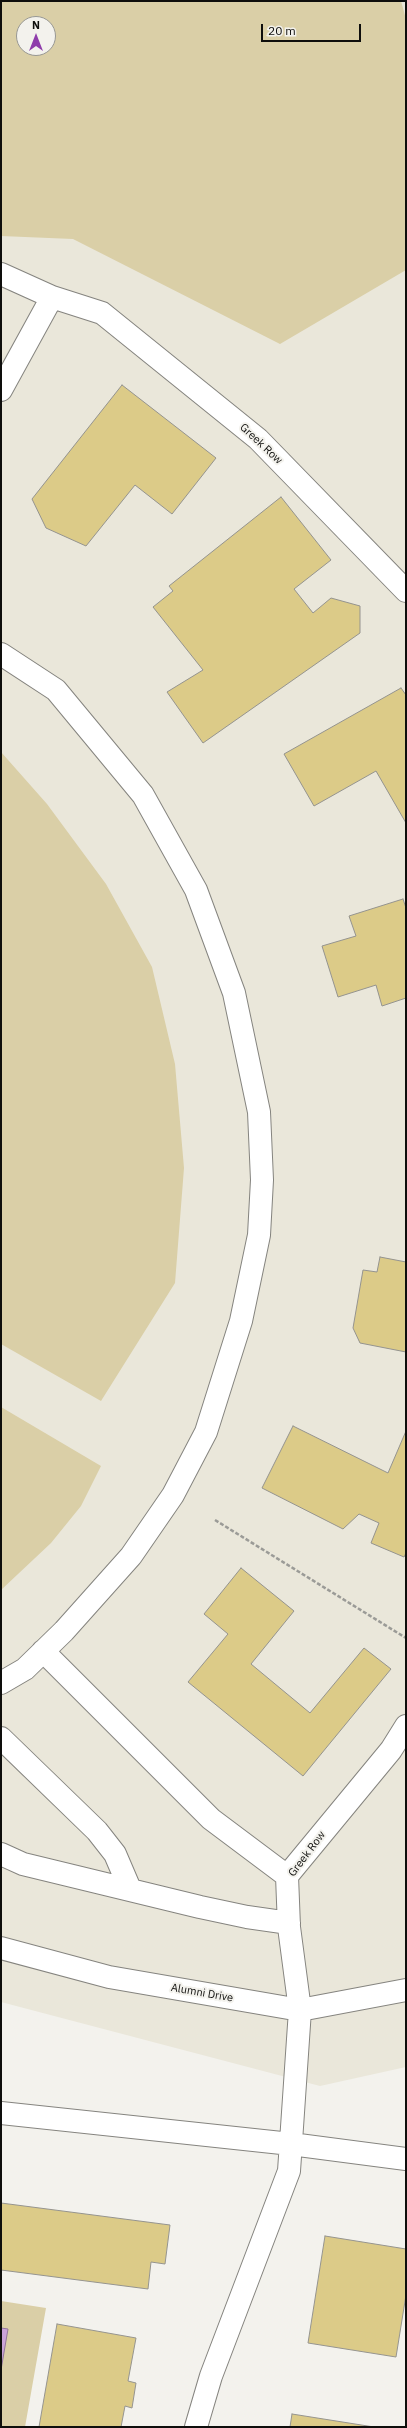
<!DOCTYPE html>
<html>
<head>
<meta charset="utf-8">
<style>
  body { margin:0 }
  #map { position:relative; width:407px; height:2428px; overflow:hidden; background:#f3f2ed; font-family:"IBM Plex Sans",sans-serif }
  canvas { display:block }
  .frame { position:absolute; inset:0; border:2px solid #0e0e0c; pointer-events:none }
  .north { position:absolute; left:16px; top:16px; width:40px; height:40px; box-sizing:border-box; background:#f3f2ed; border:1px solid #979793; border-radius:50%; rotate:0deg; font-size:11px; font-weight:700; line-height:16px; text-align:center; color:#0e0e0c }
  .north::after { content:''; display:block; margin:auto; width:14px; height:18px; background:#8f3dab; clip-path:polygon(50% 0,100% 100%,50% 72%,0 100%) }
  .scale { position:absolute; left:261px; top:24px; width:100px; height:18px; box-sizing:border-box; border:2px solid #0e0e0c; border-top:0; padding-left:5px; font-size:12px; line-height:14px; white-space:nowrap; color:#0e0e0c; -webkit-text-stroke:3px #f3f2ed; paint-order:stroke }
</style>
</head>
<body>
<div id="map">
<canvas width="407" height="2428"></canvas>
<div class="frame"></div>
<div class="north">N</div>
<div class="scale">20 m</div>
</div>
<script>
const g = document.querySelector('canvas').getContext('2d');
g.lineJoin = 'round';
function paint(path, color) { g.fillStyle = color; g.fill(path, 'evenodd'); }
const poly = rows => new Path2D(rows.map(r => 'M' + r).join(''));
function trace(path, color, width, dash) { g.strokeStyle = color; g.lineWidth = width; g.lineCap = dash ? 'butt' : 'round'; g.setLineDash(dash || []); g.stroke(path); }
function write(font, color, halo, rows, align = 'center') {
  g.font = font + ' "IBM Plex Sans",sans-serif'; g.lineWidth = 4; g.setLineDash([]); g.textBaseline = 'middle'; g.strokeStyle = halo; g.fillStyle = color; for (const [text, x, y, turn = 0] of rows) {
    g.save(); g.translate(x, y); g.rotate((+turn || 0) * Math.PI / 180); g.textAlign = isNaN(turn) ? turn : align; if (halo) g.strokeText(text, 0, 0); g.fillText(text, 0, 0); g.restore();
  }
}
const built = poly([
  [1,1,406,1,406,2067,320,2086,1,2002],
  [24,24,48,24,48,48,24,48]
]);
const green = poly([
  [1,1,401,1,406,19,406,270,280,344,73,239,1,236],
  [24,24,48,24,48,48,24,48],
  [1,752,47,804,106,884,152,967,175,1064,184,1168,175,1283,101,1401,1,1344],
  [1,1407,101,1466,81,1506,51,1543,1,1590],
  [1,2301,46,2308,25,2427,1,2427]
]);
const water = poly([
  [1,2328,8,2329,1,2370,1,2328]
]);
const building = poly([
  [122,385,216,458,172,514,135,485,86,546,46,528,32,499,122,385],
  [281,497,331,560,294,589,313,613,331,598,360,606,360,633,203,743,167,692,203,670,153,607,173,591,169,586,281,497],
  [401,688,406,695,406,823,376,771,314,806,284,754,401,688],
  [403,899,406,908,406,998,382,1006,376,985,338,997,322,946,356,936,349,916,403,899],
  [380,1257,406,1262,406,1352,360,1343,353,1328,363,1270,377,1272,380,1257],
  [293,1426,388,1473,406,1431,406,1553,404,1557,371,1543,379,1523,359,1514,343,1529,262,1488,293,1426],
  [241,1568,294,1611,251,1664,310,1713,364,1648,391,1669,303,1776,188,1682,228,1634,204,1614,241,1568],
  [1,2203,170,2225,165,2264,151,2262,148,2289,1,2270,1,2203],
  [325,2236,406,2249,406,2295,396,2357,308,2343,325,2236],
  [57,2324,136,2338,128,2381,136,2383,132,2408,125,2406,121,2427,39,2427,57,2324],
  [292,2414,374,2427,290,2427,292,2414]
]);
const path = poly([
  [215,1520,406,1638]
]);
const minor = poly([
  [1,274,52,297,102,313,258,439,406,591],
  [1,390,52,297],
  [1,654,56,690,143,795,196,890,234,993,259,1112,262,1180,259,1235,241,1321,206,1432,173,1495,131,1556,64,1631,25,1669,1,1683],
  [43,1651,211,1819,287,1876],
  [1,1738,97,1831,115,1854,130,1889],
  [1,1854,23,1864,200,1907,247,1917,289,1923],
  [1,1948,109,1977,300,2010,406,1990],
  [1,2113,291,2144,406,2159],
  [196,2427,211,2376,289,2171,300,2010,289,1927,287,1876,391,1750,406,1726]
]);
const streetNames = [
  ["Greek Row",261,444,43],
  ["Greek Row",307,1854,-53],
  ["Alumni Drive",202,1993,10]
];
paint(built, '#eae7da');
paint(green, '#dacfa7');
paint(water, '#caa3d9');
trace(water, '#92769c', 1);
paint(building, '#dccb88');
trace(building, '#95948f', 1);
trace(minor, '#85847f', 24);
trace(path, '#9b9b97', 2.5, [4, 2]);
trace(minor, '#fff', 22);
write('11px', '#0e0e0c', '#f3f2ed', streetNames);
</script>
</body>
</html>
